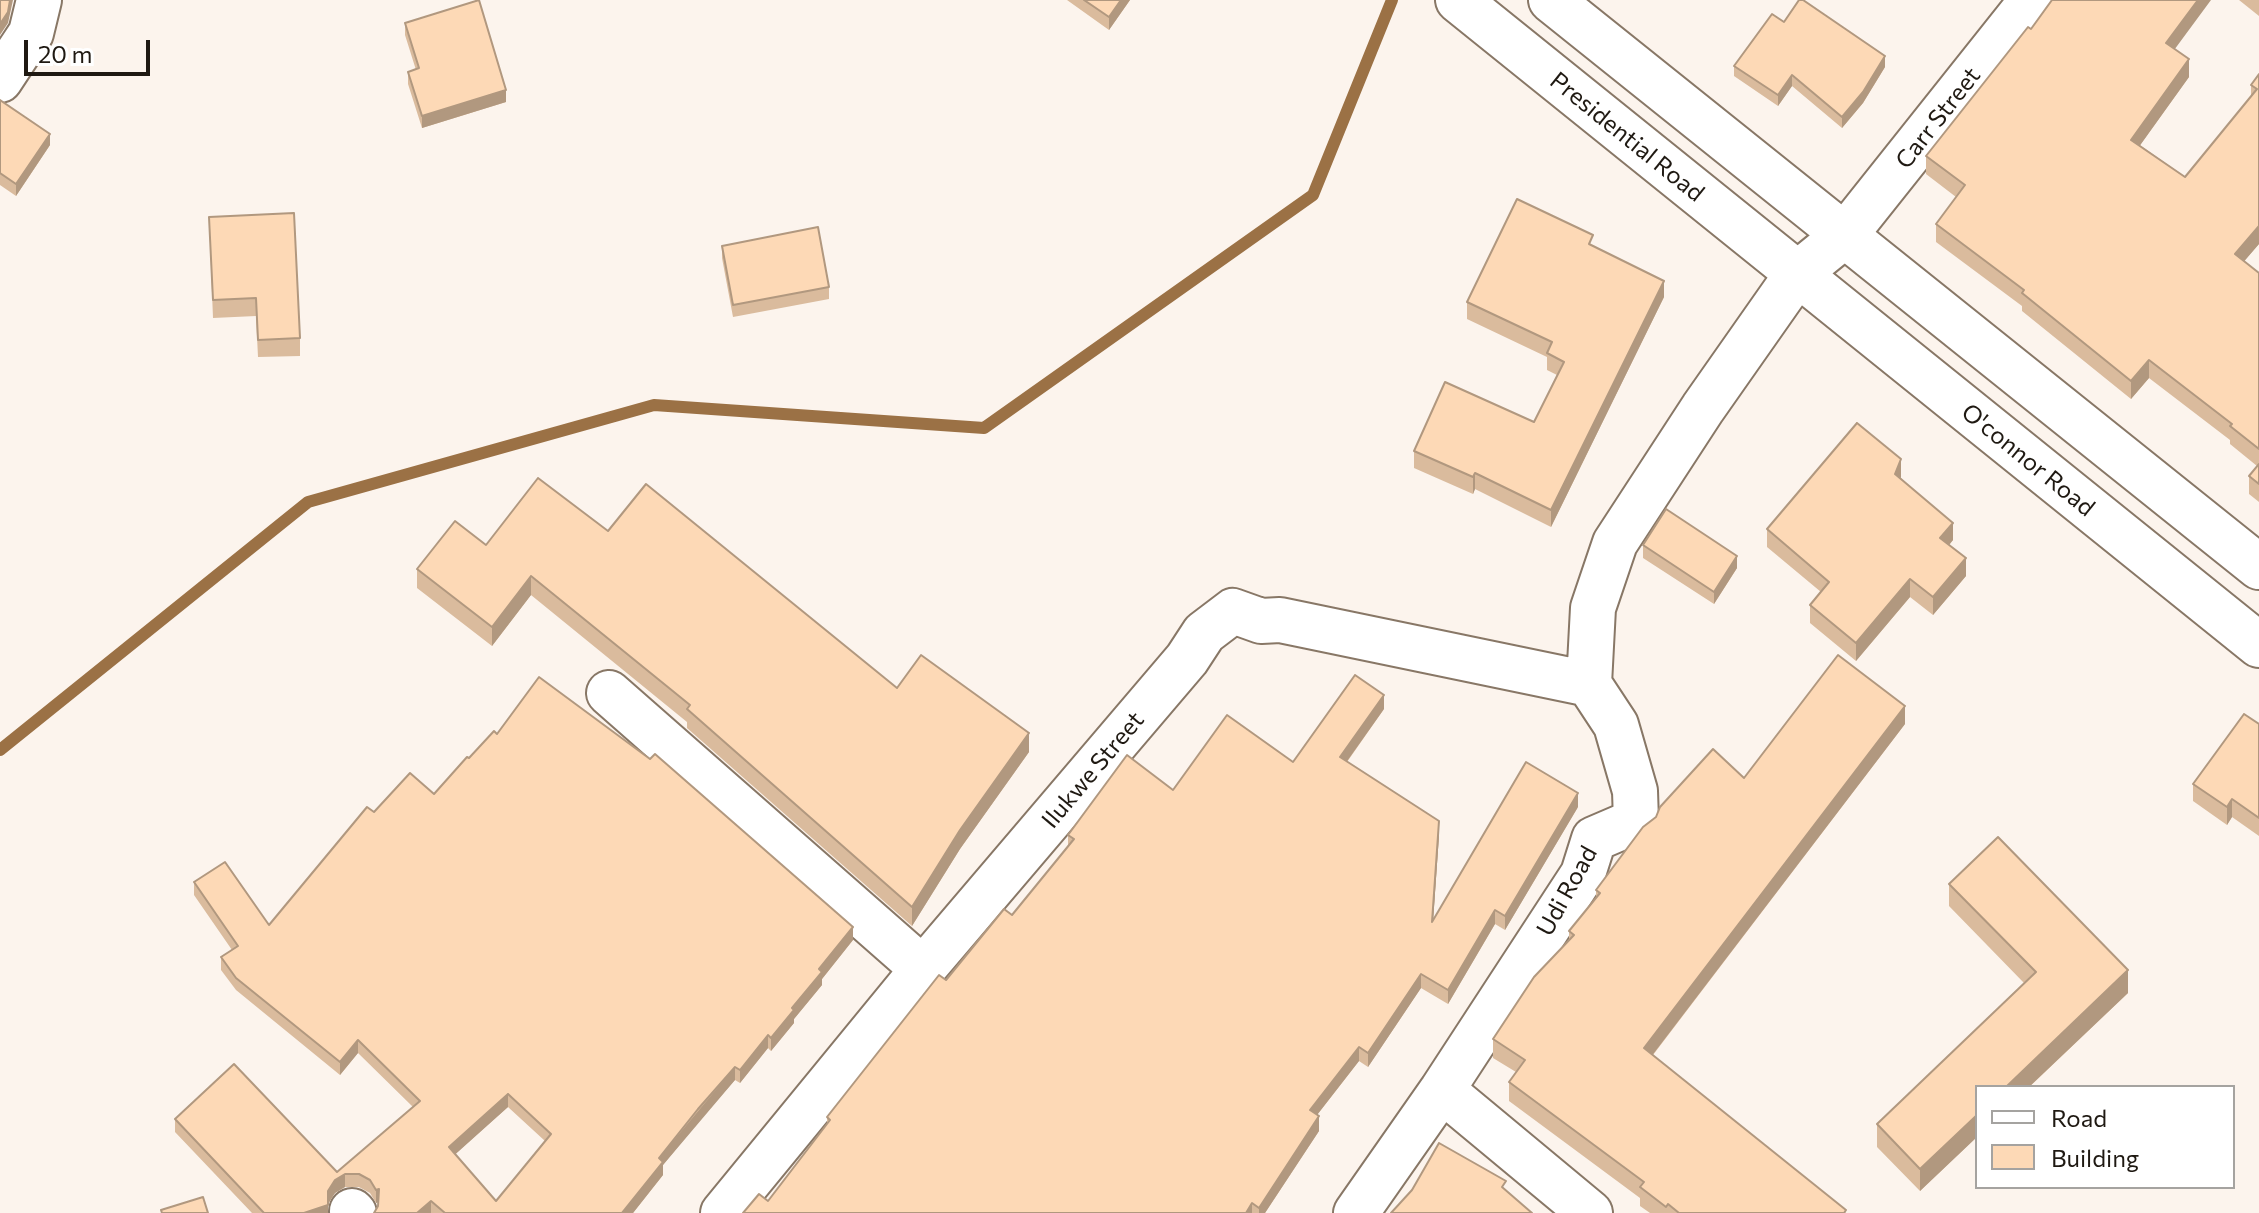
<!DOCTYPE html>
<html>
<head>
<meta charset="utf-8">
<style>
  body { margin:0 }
  #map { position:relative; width:2259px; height:1213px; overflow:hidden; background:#fcf4ed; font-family:Commissioner,sans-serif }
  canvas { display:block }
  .legend { position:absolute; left:1975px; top:1085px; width:260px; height:104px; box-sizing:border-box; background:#fff; border:2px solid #a5a3a0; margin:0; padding:10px 14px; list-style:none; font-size:24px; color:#1f1912 }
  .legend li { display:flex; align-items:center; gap:16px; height:40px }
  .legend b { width:40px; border:2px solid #a5a3a0 }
  .scale { position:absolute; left:24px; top:40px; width:126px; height:36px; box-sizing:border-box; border:4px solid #1f1912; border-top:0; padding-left:10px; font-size:24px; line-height:28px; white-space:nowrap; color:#1f1912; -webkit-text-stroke:6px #fff; paint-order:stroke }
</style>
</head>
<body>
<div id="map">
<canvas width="2259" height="1213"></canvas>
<ul class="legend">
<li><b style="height:10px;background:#fff"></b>Road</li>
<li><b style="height:22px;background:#fdd9b6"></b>Building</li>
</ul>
<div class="scale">20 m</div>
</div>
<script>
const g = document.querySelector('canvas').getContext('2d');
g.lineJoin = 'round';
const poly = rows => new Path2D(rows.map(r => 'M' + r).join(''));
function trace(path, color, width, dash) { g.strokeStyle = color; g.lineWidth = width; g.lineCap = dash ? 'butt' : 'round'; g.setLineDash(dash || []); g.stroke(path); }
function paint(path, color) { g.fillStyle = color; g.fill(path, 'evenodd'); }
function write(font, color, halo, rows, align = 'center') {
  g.font = font + ' Commissioner,sans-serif'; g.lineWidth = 7; g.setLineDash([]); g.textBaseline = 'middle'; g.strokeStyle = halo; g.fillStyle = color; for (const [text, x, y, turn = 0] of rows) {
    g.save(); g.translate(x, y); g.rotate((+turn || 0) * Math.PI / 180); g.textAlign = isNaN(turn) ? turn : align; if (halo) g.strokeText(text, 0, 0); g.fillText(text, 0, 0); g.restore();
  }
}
const stream = poly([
  [0,750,308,502,654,405,984,428,1313,195,1392,0]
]);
const minor = poly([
  [0,80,31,33,39,0],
  [609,693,923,969],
  [1442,1090,1590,1213],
  [352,1211,354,1213],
  [723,1213,923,969,1187,659,1204,633,1233,611,1261,621,1280,620,1589,684],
  [1356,1213,1442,1090,1583,874,1594,839,1636,821,1635,791,1616,725,1589,684,1593,608,1615,543,1703,408,1797,274,1845,235,2032,0]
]);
const major = poly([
  [1458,0,2259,645],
  [1551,0,2259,567]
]);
const wall = poly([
  [1067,0,1130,0,1109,30],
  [2239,0,2259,0,2259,16],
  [1784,22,1885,67,1863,103,1842,128,1792,86,1778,106,1734,76,1734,66],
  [405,23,506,102,422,128,408,84,408,72,416,70,405,35],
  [2031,29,2175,49,2189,77,2140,145,2185,177,2251,96,2251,85,2259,74,2259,244,2244,261,2259,273,2259,502,2249,494,2249,476,2257,466,2230,444,2230,440,2149,378,2131,399,2022,311,2022,306,1936,242,1936,224,1956,197,1926,174,1926,156],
  [0,100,50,145,16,196,0,185],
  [209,217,300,338,300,356,258,357,256,316,213,318],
  [722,246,829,287,829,299,733,317,722,258],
  [1593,246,1664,297,1551,527,1475,489,1473,494,1414,468,1414,451,1534,422,1557,375,1547,370,1547,357,1467,319,1467,302],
  [1901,477,1901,478,1953,540,1949,545,1966,576,1933,615,1910,597,1856,661,1810,623,1810,605,1821,592,1767,547,1767,529],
  [608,531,897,688,1029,752,960,849,912,926,687,728,687,722,531,595,492,646,417,588,417,569,486,545],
  [1643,545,1737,568,1714,604,1643,558],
  [1384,709,1347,762,1439,835,1433,920,1578,807,1505,930,1495,924,1448,1004,1421,988,1368,1067,1359,1061,1317,1115,1319,1131,1265,1213,743,1213,768,1201,827,1124,827,1117,946,980,1012,915,1068,846,1068,835,1173,790,1293,762],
  [1905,724,1653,1055,1846,1213,1650,1213,1640,1206,1640,1198,1509,1101,1509,1082,1516,1072,1493,1058,1493,1039,1569,940,1569,931,1596,899,1596,890,1656,817,1744,778],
  [2259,724,2259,836,2232,817,2227,825,2193,801,2193,784],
  [497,734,853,940,822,979,822,985,794,1019,794,1023,771,1051,768,1048,740,1083,735,1080,698,1122,663,1165,663,1175,633,1213,374,1213,378,1206,378,1202,376,1203,370,1193,359,1187,345,1187,335,1193,328,1204,328,1213,252,1213,175,1132,175,1119,337,1172,413,1107,358,1053,340,1075,236,990,221,970,221,957,232,950,194,895,194,882,269,925,374,812,434,794,469,758],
  [508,1107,545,1141,496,1201,455,1154],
  [1949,884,2128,993,1920,1191,1877,1147,1877,1124,2024,983,1949,906]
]);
const shadedWall = poly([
  [10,0,13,0,8,23,0,35,0,24],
  [1121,0,1130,0,1109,30,1109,17],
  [2198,0,2211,0,2166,61,2166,43],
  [1885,56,1885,67,1863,103,1842,128,1842,117],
  [2189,59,2189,77,2131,158,2131,140],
  [1792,75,1792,86,1778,106,1778,95],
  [506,90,506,102,422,128,422,116],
  [50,134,50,145,16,196,16,184],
  [2259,226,2259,244,2235,272,2235,254],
  [1664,281,1664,297,1551,527,1551,510],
  [2149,360,2149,378,2131,399,2131,381],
  [1901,459,1901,477,1895,491,1895,474],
  [1475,473,1475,489,1473,494,1473,477],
  [1953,523,1953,540,1940,556,1940,538],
  [1737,556,1737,568,1714,604,1714,592],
  [1966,558,1966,576,1933,615,1933,597],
  [531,576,531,595,492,646,492,627],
  [1910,579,1910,597,1856,661,1856,643],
  [1384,695,1384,709,1340,771,1340,757],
  [1905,706,1905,724,1644,1066,1644,1048],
  [1029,733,1029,752,960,849,912,926,912,907,960,830],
  [1578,793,1578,807,1505,930,1505,916],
  [2232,799,2232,817,2227,825,2227,807],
  [1439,821,1439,835,1432,936,1432,922],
  [1495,910,1495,924,1448,1004,1448,990],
  [853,927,853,940,822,979,822,985,794,1019,794,1023,771,1051,771,1038,819,969],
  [2128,970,2128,993,2029,1087,2006,1087],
  [1421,974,1421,988,1368,1067,1368,1053],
  [768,1035,768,1048,740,1083,740,1070],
  [358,1040,358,1053,340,1075,340,1062],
  [1359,1047,1359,1061,1310,1124,1310,1110],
  [735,1067,735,1080,663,1165,663,1175,633,1213,622,1213,659,1158],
  [508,1094,508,1107,449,1160,449,1147],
  [1977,1115,1977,1137,1920,1191,1920,1169],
  [1319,1116,1319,1131,1265,1213,1259,1213,1259,1208],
  [345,1174,345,1187,335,1193,328,1204,328,1191,335,1180],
  [379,1189,379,1202,376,1203,376,1190],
  [431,1201,431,1213,417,1213],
  [1252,1203,1252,1213,1246,1213],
  [328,1205,328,1213,304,1213]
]);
const building = poly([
  [0,0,10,0,8,12,0,24,0,0],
  [479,0,506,90,422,116,408,72,419,68,405,23,479,0],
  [1084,0,1121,0,1109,17,1084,0],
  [1799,0,1803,0,1885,56,1863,92,1842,117,1792,75,1778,95,1734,66,1772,14,1784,22,1799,0],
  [2052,0,2198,0,2166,43,2189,59,2131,140,2185,177,2257,89,2251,85,2259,74,2259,226,2235,254,2259,273,2259,449,2230,426,2232,424,2149,360,2131,381,2022,293,2024,290,1936,224,1965,185,1926,156,2028,27,2031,29,2052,0],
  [0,100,50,134,16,184,0,173,0,100],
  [1517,199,1593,235,1589,244,1664,281,1551,510,1475,473,1473,477,1414,451,1445,382,1534,422,1564,362,1547,353,1552,342,1467,302,1517,199],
  [294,213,300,338,258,340,256,298,213,300,209,217,294,213],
  [818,227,829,287,733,305,722,246,818,227],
  [1857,423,1901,459,1895,474,1953,523,1940,538,1966,558,1933,597,1910,579,1856,643,1810,605,1829,582,1767,529,1857,423],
  [2259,464,2259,484,2249,476,2259,464],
  [538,478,608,531,646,484,897,688,921,655,1029,733,960,830,912,907,687,709,690,705,531,576,492,627,417,569,455,521,486,545,538,478],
  [1666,509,1737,556,1714,592,1643,545,1666,509],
  [1838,655,1905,706,1644,1048,1846,1210,1844,1213,1679,1213,1668,1204,1666,1207,1640,1187,1644,1182,1509,1082,1525,1060,1493,1039,1534,977,1574,935,1569,931,1600,893,1596,890,1643,827,1656,817,1660,807,1713,749,1744,778,1838,655],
  [1355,675,1384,695,1340,757,1439,821,1432,922,1526,762,1578,793,1505,916,1495,910,1448,990,1421,974,1368,1053,1359,1047,1310,1110,1319,1116,1259,1208,1252,1203,1246,1213,743,1213,759,1194,768,1201,830,1120,827,1117,939,975,946,980,1004,909,1012,915,1074,839,1068,835,1127,755,1173,790,1227,715,1293,762,1355,675],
  [539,677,650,759,655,754,853,927,819,969,822,972,792,1008,794,1010,771,1038,768,1035,740,1070,735,1067,698,1109,659,1158,663,1162,622,1213,445,1213,431,1201,417,1213,374,1213,378,1206,379,1189,376,1190,370,1180,359,1174,345,1174,335,1180,328,1191,328,1205,304,1213,264,1213,175,1119,234,1064,337,1172,420,1101,358,1040,340,1062,236,978,221,957,238,946,194,882,225,862,269,925,367,807,374,812,410,773,434,794,467,757,469,758,494,731,497,734,539,677],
  [508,1094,551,1134,496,1201,449,1147,508,1094],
  [2244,714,2259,724,2259,818,2232,799,2227,807,2193,784,2244,714],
  [1998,837,2128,970,2006,1087,1977,1087,1977,1115,1920,1169,1877,1124,2036,972,1949,884,1998,837],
  [1439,1143,1506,1181,1502,1187,1532,1213,1391,1213,1412,1190,1439,1143],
  [203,1197,208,1213,162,1213,161,1210,203,1197]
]);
const streetNames = [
  ["Carr Street",1938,118,-52],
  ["Presidential Road",1627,137,39],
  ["O'connor Road",2028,460,39],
  ["Ilukwe Street",1093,770,-50],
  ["Udi Road",1567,891,-61]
];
trace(stream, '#9b7145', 12);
trace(minor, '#876', 48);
trace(major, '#876', 48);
trace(minor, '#fff', 44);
trace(major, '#fff', 44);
paint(wall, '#dabb9d');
paint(shadedWall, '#b1987f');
paint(building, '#fdd9b6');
trace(building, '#b1987f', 2);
write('24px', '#1f1912', '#fff', streetNames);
</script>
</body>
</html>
